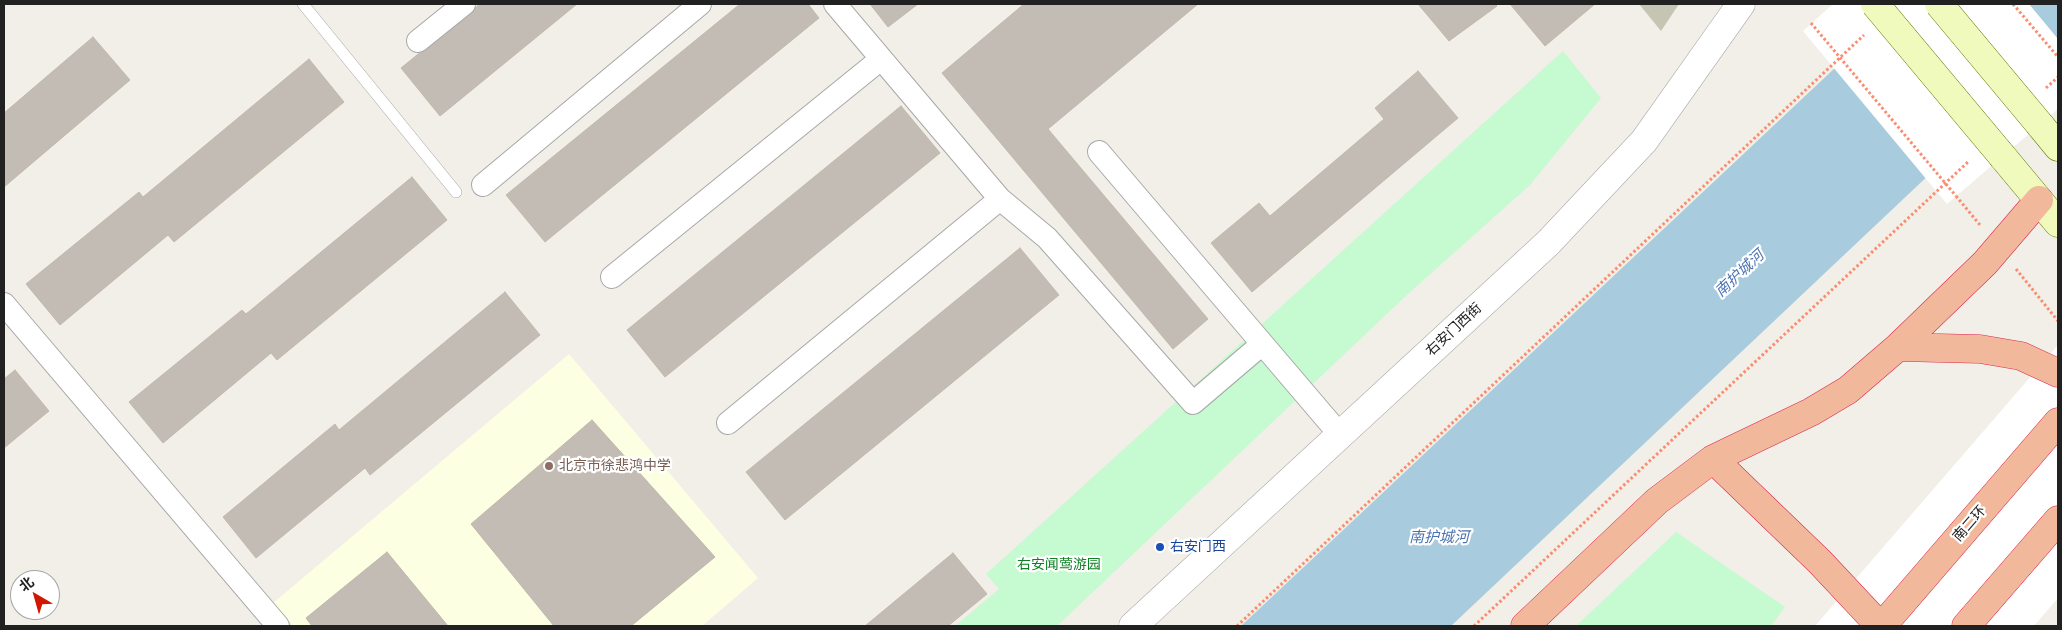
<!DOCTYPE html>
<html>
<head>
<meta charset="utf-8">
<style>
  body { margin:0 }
  #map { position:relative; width:2062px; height:630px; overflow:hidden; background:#f1efe7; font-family:"Archivo Narrow","Noto Sans SC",sans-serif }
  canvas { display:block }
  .frame { position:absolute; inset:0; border:5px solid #212121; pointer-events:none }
  .north { position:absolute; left:10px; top:570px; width:50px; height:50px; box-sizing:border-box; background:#fff; border:1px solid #a6a6a6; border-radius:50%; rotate:322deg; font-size:14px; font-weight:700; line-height:20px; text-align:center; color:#212121 }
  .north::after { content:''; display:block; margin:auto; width:18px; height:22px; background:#d11700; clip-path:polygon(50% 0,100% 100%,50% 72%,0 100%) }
</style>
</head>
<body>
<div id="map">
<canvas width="2062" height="630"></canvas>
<div class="frame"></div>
<div class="north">北</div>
</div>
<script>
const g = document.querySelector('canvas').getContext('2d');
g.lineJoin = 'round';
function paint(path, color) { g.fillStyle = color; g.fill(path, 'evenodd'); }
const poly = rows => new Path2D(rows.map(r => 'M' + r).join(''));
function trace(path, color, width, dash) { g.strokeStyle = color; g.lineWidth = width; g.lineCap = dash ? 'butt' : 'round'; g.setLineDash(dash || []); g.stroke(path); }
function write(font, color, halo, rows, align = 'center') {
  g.font = font + ' "Archivo Narrow","Noto Sans SC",sans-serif'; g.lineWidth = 4.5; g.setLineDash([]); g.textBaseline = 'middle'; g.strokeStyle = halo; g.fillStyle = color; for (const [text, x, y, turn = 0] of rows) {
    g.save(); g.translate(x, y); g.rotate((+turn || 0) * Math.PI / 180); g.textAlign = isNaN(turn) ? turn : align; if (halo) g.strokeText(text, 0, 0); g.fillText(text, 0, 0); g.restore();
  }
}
const education = poly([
  [569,354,758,578,702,626,293,626,273,603]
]);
const construction = poly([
  [1639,4,1679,4,1661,31]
]);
const park = poly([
  [1563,51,1601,98,1530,185,1409,293,1057,626,955,626,999,589,986,574],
  [1676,532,1785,607,1771,626,1576,626]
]);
const water = poly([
  [1903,4,2058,4,2058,53,1451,626,1241,626]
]);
const pier = poly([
  [1833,4,2029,4,2058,39,2058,109,1947,204,1803,31],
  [2058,345,2058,598,2034,626,1815,626]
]);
const building = poly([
  [480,4,577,4,440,116,401,68,480,4],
  [740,4,808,4,819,18,545,242,506,195,740,4],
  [870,4,918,4,888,27,870,4],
  [1024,4,1198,4,1048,129,1208,319,1173,349,942,73,1024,4],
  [1418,4,1495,4,1497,6,1449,41,1418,4],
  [1510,4,1595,4,1545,46,1510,4],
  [93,37,130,80,4,187,4,113,93,37],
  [309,59,344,102,174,242,168,235,60,325,26,284,139,192,143,197,309,59],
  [1418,71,1458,118,1252,292,1211,243,1259,203,1270,216,1384,119,1375,108,1418,71],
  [901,106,940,153,665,377,627,330,901,106],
  [412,177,447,220,277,360,271,353,163,443,129,402,242,310,246,314,412,177],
  [1020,248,1059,295,785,520,746,472,1020,248],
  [505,292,540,335,370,475,365,468,256,558,223,517,335,424,339,430,505,292],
  [15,370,49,411,4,448,4,379,15,370],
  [592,420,715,557,631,626,554,626,471,524,592,420],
  [387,552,448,626,312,626,306,618,387,552],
  [953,553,987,594,948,626,865,626,953,553]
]);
const path = poly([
  [2013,4,2058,57],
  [2046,88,2058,77],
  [1956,196,1980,225],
  [2016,269,2058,321],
  [1237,626,1864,35],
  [1474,626,1969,161]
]);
const service = poly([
  [303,4,456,192]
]);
const minor = poly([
  [835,4,1000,199,1047,238,1193,403,1261,345],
  [418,41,464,4],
  [1099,152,1341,436],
  [483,185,700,4],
  [612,277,881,59],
  [4,304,278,626],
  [728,423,1000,199]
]);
const tertiary = poly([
  [1133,626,1548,243,1644,141,1741,4]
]);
const secondary = poly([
  [2040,125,2058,147],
  [2003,157,2058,223]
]);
const trunk = poly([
  [1898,347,1980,349,2021,356,2058,373],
  [1713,459,1820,562,1880,626],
  [1525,626,1657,501,1713,459,1811,412,1848,390,1898,347,1985,263,2039,200],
  [1882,626,2058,422],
  [1966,626,2058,520]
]);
const pathBridge = poly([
  [1811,23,1956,196]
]);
const secondaryBridge = poly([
  [1875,4,2003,157],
  [1939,4,2040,125]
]);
const markers = [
  [549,466,5,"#8d6e63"],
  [1160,547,5,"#1a4fb4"]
];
const streetNames = [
  ["右安门西街",1454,330,-43],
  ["南二环",1970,524,-49]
];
const educationNames = [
  ["北京市徐悲鸿中学",559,466]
];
const transitNames = [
  ["右安门西",1170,547]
];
const parkNames = [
  ["右安闻莺游园",1059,565]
];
const waterNames = [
  ["南护城河",1740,274,-43],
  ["南护城河",1439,538]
];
paint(education, '#fcffe2');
paint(construction, '#c4c6b3');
paint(park, '#c6fad0');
paint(water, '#a8ccde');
paint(pier, '#fff');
paint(building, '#c2bcb4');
trace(building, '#c3b8aa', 1);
trace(service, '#a8a8a8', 12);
trace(minor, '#a8a8a8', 24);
trace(tertiary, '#a8a8a8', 29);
trace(secondary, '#617b05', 29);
trace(trunk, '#dc2851', 29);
trace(path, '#fa8d70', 3, [2.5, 2.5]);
trace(service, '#fff', 11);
trace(minor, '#fff', 22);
trace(tertiary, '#fff', 28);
trace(secondary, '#f0fabd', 28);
trace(trunk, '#f2b89c', 28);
trace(secondaryBridge, '#617b05', 29, []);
trace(pathBridge, '#fa8d70', 3, [2.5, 2.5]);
trace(secondaryBridge, '#f0fabd', 28);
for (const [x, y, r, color] of markers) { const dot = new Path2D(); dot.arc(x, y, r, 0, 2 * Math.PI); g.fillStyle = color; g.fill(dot); trace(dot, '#fff', 2); }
write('14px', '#212121', '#fff', streetNames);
write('14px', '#785e54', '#fff', educationNames, 'left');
write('14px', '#164399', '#fff', transitNames, 'left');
write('14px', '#0c8223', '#fff', parkNames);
write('italic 15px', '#4c73b2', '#fff', waterNames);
</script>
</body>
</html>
